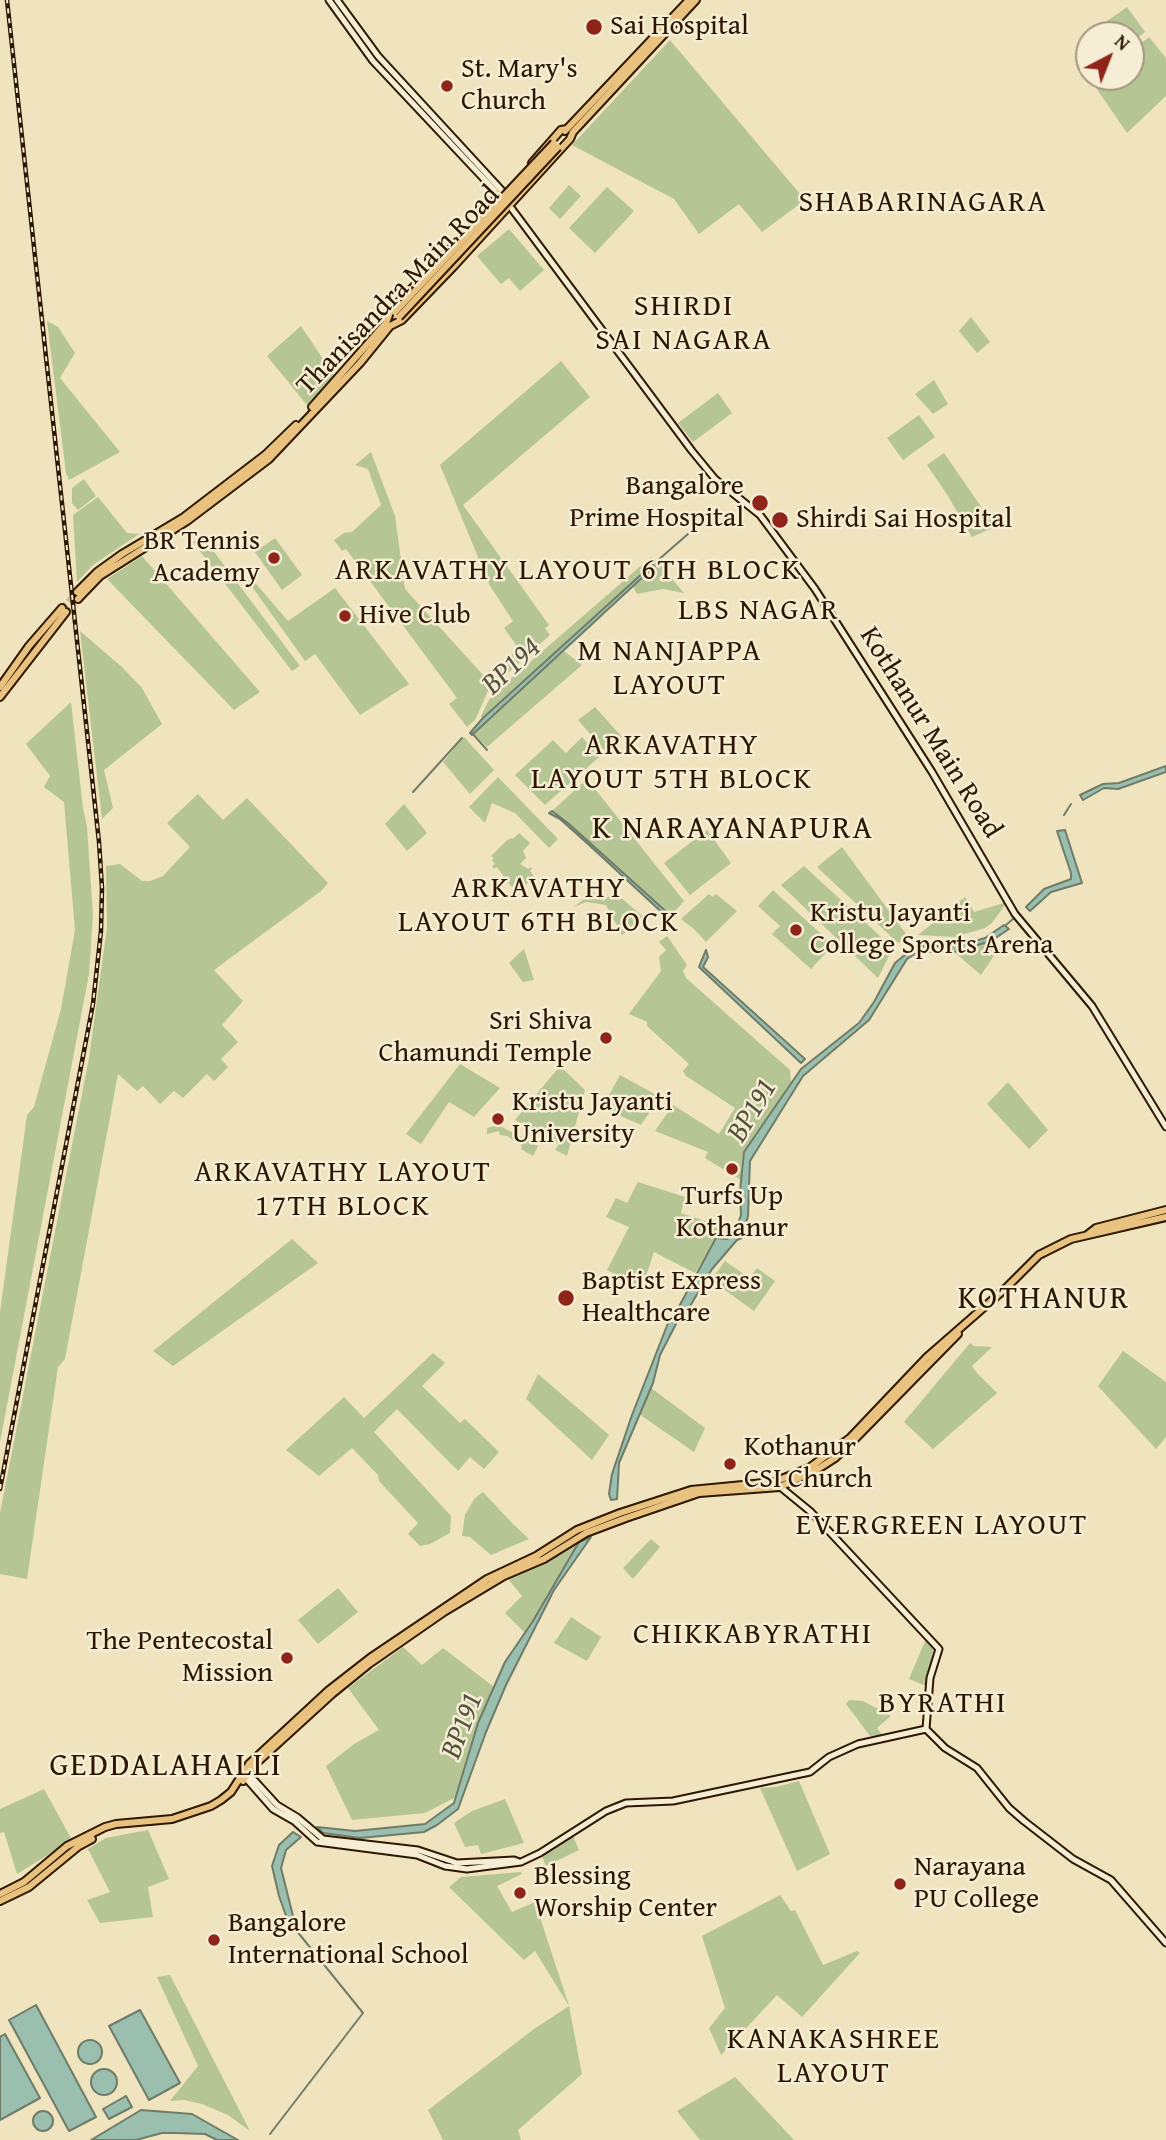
<!DOCTYPE html>
<html>
<head>
<meta charset="utf-8">
<style>
  body { margin:0 }
  #map { position:relative; width:1166px; height:2140px; overflow:hidden; background:#efe4bd; font-family:"Gentium Book Plus",serif }
  canvas { display:block }
  .north { position:absolute; left:1075px; top:21px; width:70px; height:70px; box-sizing:border-box; background:#f5edd4; border:2px solid #a5977f; border-radius:50%; rotate:42deg; font-size:19px; font-weight:700; line-height:28px; text-align:center; color:#2e1700 }
  .north::after { content:''; display:block; margin:auto; width:24px; height:32px; background:#8f2418; clip-path:polygon(50% 0,100% 100%,50% 72%,0 100%) }
</style>
</head>
<body>
<div id="map">
<canvas width="1166" height="2140"></canvas>
<div class="north">N</div>
</div>
<script>
const g = document.querySelector('canvas').getContext('2d');
g.lineJoin = 'round';
function paint(path, color) { g.fillStyle = color; g.fill(path, 'evenodd'); }
const poly = rows => new Path2D(rows.map(r => 'M' + r).join(''));
function trace(path, color, width, dash) { g.strokeStyle = color; g.lineWidth = width; g.lineCap = dash ? 'butt' : 'round'; g.setLineDash(dash || []); g.stroke(path); }
function write(font, color, halo, rows, align = 'center') {
  g.font = font + ' "Gentium Book Plus",serif'; g.lineWidth = 5; g.setLineDash([]); g.textBaseline = 'middle'; g.strokeStyle = halo; g.fillStyle = color; for (const [text, x, y, turn = 0] of rows) {
    g.save(); g.translate(x, y); g.rotate((+turn || 0) * Math.PI / 180); g.textAlign = isNaN(turn) ? turn : align; if (halo) g.strokeText(text, 0, 0); g.fillText(text, 0, 0); g.restore();
  }
}
const green = poly([
  [1127,7,1145,32,1131,43,1131,35,1089,35,1089,58,1080,46,1086,42,1083,38],
  [1149,37,1166,58,1166,96,1127,133,1092,82,1099,77,1131,77,1131,51],
  [670,40,805,200,762,232,739,204,699,234,674,199,572,145],
  [569,185,581,196,560,219,549,208],
  [607,187,634,211,595,253,569,228],
  [509,229,544,270,520,291,509,278,501,284,477,256],
  [971,317,990,342,977,353,959,331],
  [47,321,58,327,75,353,60,378,120,452,69,480,66,473],
  [301,326,335,377,307,405,267,356],
  [561,361,590,397,463,505,549,625,545,628,550,635,488,691,475,720,467,727,449,704,457,698,346,549,342,551,334,540,344,533,352,532,381,505,368,469,355,465,371,452,395,516,405,589,483,675,519,649,504,628,513,621,490,586,440,465],
  [934,380,948,404,933,414,915,394],
  [718,393,732,413,693,442,678,423],
  [919,415,935,437,903,460,887,438],
  [944,453,995,527,972,537,948,496,927,465],
  [84,479,96,496,78,510,72,503,72,488],
  [98,497,127,533,139,534,93,565,77,582,73,515],
  [202,536,300,666,292,671,193,542],
  [275,538,302,575,282,590,255,552],
  [142,556,260,692,234,710,107,579],
  [651,557,656,561,483,718,481,716,489,700,499,689],
  [658,562,684,593,663,589,637,594,633,586],
  [252,579,288,621,335,588,409,684,360,715,315,654,305,661,248,581],
  [80,631,122,667,142,688,162,724,104,770,113,808,102,819],
  [564,651,582,665,487,747,473,733],
  [71,702,83,808,87,827,93,915,89,974,0,1442,0,1312,27,1115,34,1107,61,1009,75,930,64,802,44,787,50,776,26,744],
  [595,707,622,737,605,751,578,720],
  [464,737,494,770,470,794,443,762],
  [582,737,599,757,545,805,515,775,553,740,566,753],
  [498,777,558,839,549,848,515,813,492,803,485,823,469,807],
  [587,779,684,901,671,916,552,811],
  [198,794,223,820,247,798,328,883,321,891,214,970,243,1001,222,1025,238,1042,221,1059,228,1067,214,1081,207,1074,183,1098,174,1091,160,1104,143,1086,137,1091,118,1074,65,1359,58,1367,27,1579,0,1574,0,1513,89,1058,107,927,106,866,120,864,142,881,150,881,163,876,190,847,167,823],
  [404,804,427,833,407,851,385,824],
  [707,830,731,863,690,895,664,863],
  [519,833,530,843,523,851,526,858,520,864,528,869,531,867,532,869,530,871,533,875,533,878,519,891,510,885,497,867,494,869,492,866,495,864,492,860,494,858,491,856,506,841,511,838,513,839],
  [842,847,909,938,898,943,817,867],
  [804,866,893,948,878,978,781,885],
  [773,890,833,945,811,969,772,934,780,926,758,906],
  [593,892,603,901,614,892,646,919,622,935,606,905,586,902,574,907],
  [709,894,713,897,716,894,737,911,706,942,695,930,681,919],
  [965,897,974,912,1004,903,1005,905,992,923,985,928,955,937,918,935],
  [667,936,687,965,683,971,686,978,790,1070,791,1083,742,1158,741,1180,705,1158,708,1152,655,1131,673,1105,719,1134,735,1108,686,1076,683,1071,689,1064,647,1026,647,1022,629,1014,661,971,659,957,666,950,659,942],
  [991,941,999,948,981,975,954,952],
  [524,949,534,980,523,982,509,963],
  [460,1064,500,1088,474,1117,449,1102,421,1144,406,1134],
  [560,1066,585,1090,567,1156,555,1150,559,1144,515,1120],
  [620,1075,660,1097,641,1125,602,1108],
  [1008,1082,1048,1130,1029,1149,987,1104],
  [498,1125,538,1146,533,1156,521,1149,522,1146,507,1136,500,1135,499,1131,487,1134,487,1128],
  [638,1182,685,1197,681,1213,720,1226,716,1238,695,1273,654,1252,642,1288,607,1270,629,1227,606,1217,616,1198,627,1203],
  [292,1239,318,1263,173,1366,153,1351],
  [725,1261,749,1278,757,1268,775,1281,754,1311,711,1280],
  [970,1343,974,1346,992,1347,972,1366,977,1373,997,1393,933,1449,904,1422],
  [1123,1351,1166,1382,1166,1437,1156,1449,1098,1386],
  [433,1353,445,1363,422,1386,460,1423,465,1419,499,1452,484,1469,470,1457,458,1471,397,1409,374,1432,451,1516,450,1533,430,1544,420,1546,408,1534,418,1523,379,1481,378,1475,352,1448,319,1476,286,1450,344,1397,364,1418],
  [538,1374,609,1435,592,1460,526,1399],
  [651,1388,705,1428,694,1452,639,1414],
  [483,1492,513,1524,529,1539,491,1555,470,1537,462,1536,465,1515,474,1499],
  [651,1539,660,1547,633,1579,623,1568],
  [579,1542,533,1621,525,1633,505,1613,522,1596,508,1579,546,1563],
  [338,1588,358,1612,318,1644,298,1620],
  [571,1617,601,1637,587,1661,554,1643],
  [926,1639,934,1647,926,1686,909,1679],
  [403,1647,422,1665,443,1648,494,1687,478,1723,456,1797,425,1813,352,1820,326,1766,354,1744,379,1730,348,1688],
  [849,1700,863,1701,891,1716,877,1728,882,1735,870,1736,846,1704],
  [799,1781,830,1854,797,1871,760,1788,776,1787],
  [44,1789,72,1840,17,1874,4,1832,0,1833,0,1809],
  [505,1799,524,1843,481,1854,478,1845,465,1847,454,1823,472,1811],
  [148,1830,169,1879,148,1887,153,1917,100,1923,87,1900,110,1892,88,1849,106,1838],
  [573,1836,579,1850,546,1866,542,1856],
  [521,1872,522,1874,497,1886,512,1912,535,1902,569,2006,582,2074,518,2130,521,2140,443,2140,428,2110,534,2029,569,2006,535,1951,524,1960,449,1887,461,1877],
  [780,1895,791,1911,795,1910,823,1965,857,1951,860,1953,802,2017,777,1995,721,2055,709,2028,725,2008,702,1936],
  [170,1975,250,2131,228,2115,202,2104,184,2100,170,2101,198,2066,157,1977],
  [735,2077,794,2140,700,2140,677,2111]
]);
const water = poly([
  [656,561,658,563,472,735,470,733,483,718,656,561],
  [1166,766,1166,772,1118,789,1104,788,1083,800,1080,795,1103,784,1119,783,1166,766],
  [552,811,569,824,671,916,668,918,588,844,560,819,549,813,552,811],
  [1065,830,1082,883,1051,892,1030,911,1026,907,1044,889,1071,879,1071,873,1057,831,1065,830],
  [1004,925,1009,929,991,941,954,952,918,952,907,959,869,1020,803,1076,750,1161,748,1216,742,1238,737,1240,712,1269,683,1318,675,1314,716,1238,727,1239,736,1229,741,1215,740,1191,744,1152,801,1069,859,1023,874,1002,895,963,912,949,920,946,958,946,985,938,1004,925],
  [706,950,708,957,703,967,805,1059,801,1063,699,967,706,950],
  [670,1318,677,1322,660,1355,653,1383,619,1463,617,1499,611,1500,609,1494,612,1474,632,1415,670,1318],
  [591,1537,554,1590,506,1685,486,1732,458,1809,437,1825,424,1832,360,1838,323,1833,317,1827,355,1831,425,1824,454,1803,478,1723,505,1662,533,1621,579,1542,591,1537],
  [293,1832,301,1837,286,1850,281,1868,296,1928,291,1930,279,1896,272,1866,279,1845,293,1832],
  [36,2005,96,2117,69,2131,9,2020,36,2005],
  [140,2010,180,2083,149,2100,109,2026,140,2010],
  [5,2034,40,2098,0,2120,0,2037,5,2034],
  '78 2052a12 12 0 1 1 24 0a12 12 0 1 1-24 0Z',
  '91 2082a13 13 0 1 1 26 0a13 13 0 1 1-26 0Z',
  [126,2096,132,2107,109,2119,103,2109,126,2096],
  [141,2110,192,2114,238,2140,217,2140,205,2134,175,2133,162,2133,136,2140,91,2140,141,2110],
  '33 2121a10 10 0 1 1 20 0a10 10 0 1 1-20 0Z'
]);
const stream = poly([
  [657,561,688,534],
  [472,733,487,750],
  [413,792,462,738],
  [1064,815,1071,804],
  [1006,925,1013,919],
  [270,2134,363,2013,296,1930]
]);
const primaryTunnel = poly([
  [62,608,77,592],
  [66,612,78,599]
]);
const secondary = poly([
  [329,0,373,61,499,195],
  [337,0,378,56,506,195],
  [512,209,692,451,715,479,760,515,815,589,932,772,1015,914,1092,1006,1166,1127],
  [778,1485,811,1512,939,1649,930,1678,926,1729,945,1748,977,1768,1009,1808,1024,1821,1073,1859,1111,1880,1166,1943],
  [245,1770,277,1805,297,1817,323,1839,418,1850,457,1863,514,1860,519,1862],
  [243,1775,273,1809,294,1821,317,1842,417,1855,445,1866,467,1869,521,1862,540,1853,606,1811,626,1803,673,1801,810,1772,829,1757,858,1744,926,1729]
]);
const primary = poly([
  [565,131,689,0],
  [532,163,561,130,567,129],
  [494,204,497,193],
  [312,407,386,323,391,310,457,242],
  [77,592,97,572,122,554,184,517,265,455,296,425],
  [78,599,100,576,187,521,269,459,360,363,390,326,402,320,455,265,570,139,573,132,696,0],
  [0,687,29,646,62,608],
  [0,697,66,612],
  [1087,1235,1096,1228,1166,1210],
  [243,1781,252,1767,332,1694,369,1664,444,1612,504,1576,544,1559,586,1533,626,1518,699,1493,780,1487,818,1469,835,1458,853,1441,958,1334],
  [0,1894,24,1882,67,1846,105,1827,116,1824,172,1819,211,1806,221,1800,231,1792,249,1764,329,1690,370,1658,487,1579,536,1556,577,1530,620,1513,691,1490,774,1482,809,1468,850,1438,927,1357,1006,1288,1039,1255,1071,1239,1166,1217],
  [0,1901,29,1887,79,1846,92,1839]
]);
const rail = poly([
  [0,1489,93,1004,101,931,102,888,99,842,7,0]
]);
const primaryBridge = poly([
  [395,312,554,143],
  [399,317,558,147]
]);
const markers = [
  [594,27,9,"#8f2418"],
  [447,86,7,"#8f2418"],
  [760,503,9,"#8f2418"],
  [780,520,9,"#8f2418"],
  [274,558,7,"#8f2418"],
  [345,616,7,"#8f2418"],
  [796,930,7,"#8f2418"],
  [606,1038,7,"#8f2418"],
  [498,1119,7,"#8f2418"],
  [732,1169,7,"#8f2418"],
  [566,1298,9,"#8f2418"],
  [730,1464,7,"#8f2418"],
  [287,1658,7,"#8f2418"],
  [900,1884,7,"#8f2418"],
  [520,1893,7,"#8f2418"],
  [214,1940,7,"#8f2418"]
];
const poiNames = [
  ["Sai Hospital",610,27],
  ["St. Mary's",461,70],
  ["Church",461,102],
  ["Bangalore",744,487,"right"],
  ["Prime Hospital",744,519,"right"],
  ["Shirdi Sai Hospital",796,520],
  ["BR Tennis",260,542,"right"],
  ["Academy",260,574,"right"],
  ["Hive Club",359,616],
  ["Kristu Jayanti",810,914],
  ["College Sports Arena",810,946],
  ["Sri Shiva",592,1022,"right"],
  ["Chamundi Temple",592,1054,"right"],
  ["Kristu Jayanti",512,1103],
  ["University",512,1135],
  ["Turfs Up",732,1197,"center"],
  ["Kothanur",732,1229,"center"],
  ["Baptist Express",582,1282],
  ["Healthcare",582,1314],
  ["Kothanur",744,1448],
  ["CSI Church",744,1480],
  ["The Pentecostal",273,1642,"right"],
  ["Mission",273,1674,"right"],
  ["Narayana",914,1868],
  ["PU College",914,1900],
  ["Blessing",534,1877],
  ["Worship Center",534,1909],
  ["Bangalore",228,1924],
  ["International School",228,1956]
];
const streetNames = [
  ["Thanisandra Main Road",399,291,-46],
  ["Kothanur Main Road",930,733,58]
];
const neighbourhoodNames = [
  ["SHABARINAGARA",923,203],
  ["SHIRDI",684,307],
  ["SAI NAGARA",684,341],
  ["ARKAVATHY LAYOUT 6TH BLOCK",568,571],
  ["LBS NAGAR",759,611],
  ["M NANJAPPA",670,652],
  ["LAYOUT",670,686],
  ["ARKAVATHY",672,746],
  ["LAYOUT 5TH BLOCK",672,780],
  ["ARKAVATHY",539,889],
  ["LAYOUT 6TH BLOCK",539,923],
  ["ARKAVATHY LAYOUT",343,1173],
  ["17TH BLOCK",343,1207],
  ["EVERGREEN LAYOUT",942,1526],
  ["CHIKKABYRATHI",753,1635],
  ["BYRATHI",943,1704],
  ["KANAKASHREE",834,2040],
  ["LAYOUT",834,2074]
];
const waterNames = [
  ["BP194",512,667,-43],
  ["BP191",753,1111,-59],
  ["BP191",463,1726,-69]
];
const quarterNames = [
  ["K NARAYANAPURA",733,830],
  ["KOTHANUR",1044,1300],
  ["GEDDALAHALLI",166,1767]
];
paint(green, '#b6c594');
paint(water, '#9abfaf');
trace(water, '#6f7c69', 2);
trace(stream, '#6f7c69', 2);
trace(primaryTunnel, '#c8bb97', 6, [6, 3]);
trace(secondary, '#2e1700', 9);
trace(primary, '#2e1700', 10);
trace(secondary, '#f5edd4', 5);
trace(primary, '#e8c27e', 6);
trace(rail, '#2e1700', 4.5);
trace(rail, '#f5edd4', 2, [5]);
trace(primaryBridge, '#2e1700', 10, []);
trace(primaryBridge, '#e8c27e', 6);
for (const [x, y, r, color] of markers) { const dot = new Path2D(); dot.arc(x, y, r, 0, 2 * Math.PI); g.fillStyle = color; g.fill(dot); trace(dot, '#f5edd4', 2.5); }
write('28px', '#2e1700', '#f5edd4', poiNames, 'left');
write('28px', '#2e1700', '#f5edd4', streetNames);
g.letterSpacing = '2px';
write('30px', '#2e1700', '#f5edd4', neighbourhoodNames);
g.letterSpacing = '0px';
write('italic 30px', '#54523d', '#f5edd4', waterNames);
g.letterSpacing = '2px';
write('32px', '#2e1700', '#f5edd4', quarterNames);
g.letterSpacing = '0px';
</script>
</body>
</html>
